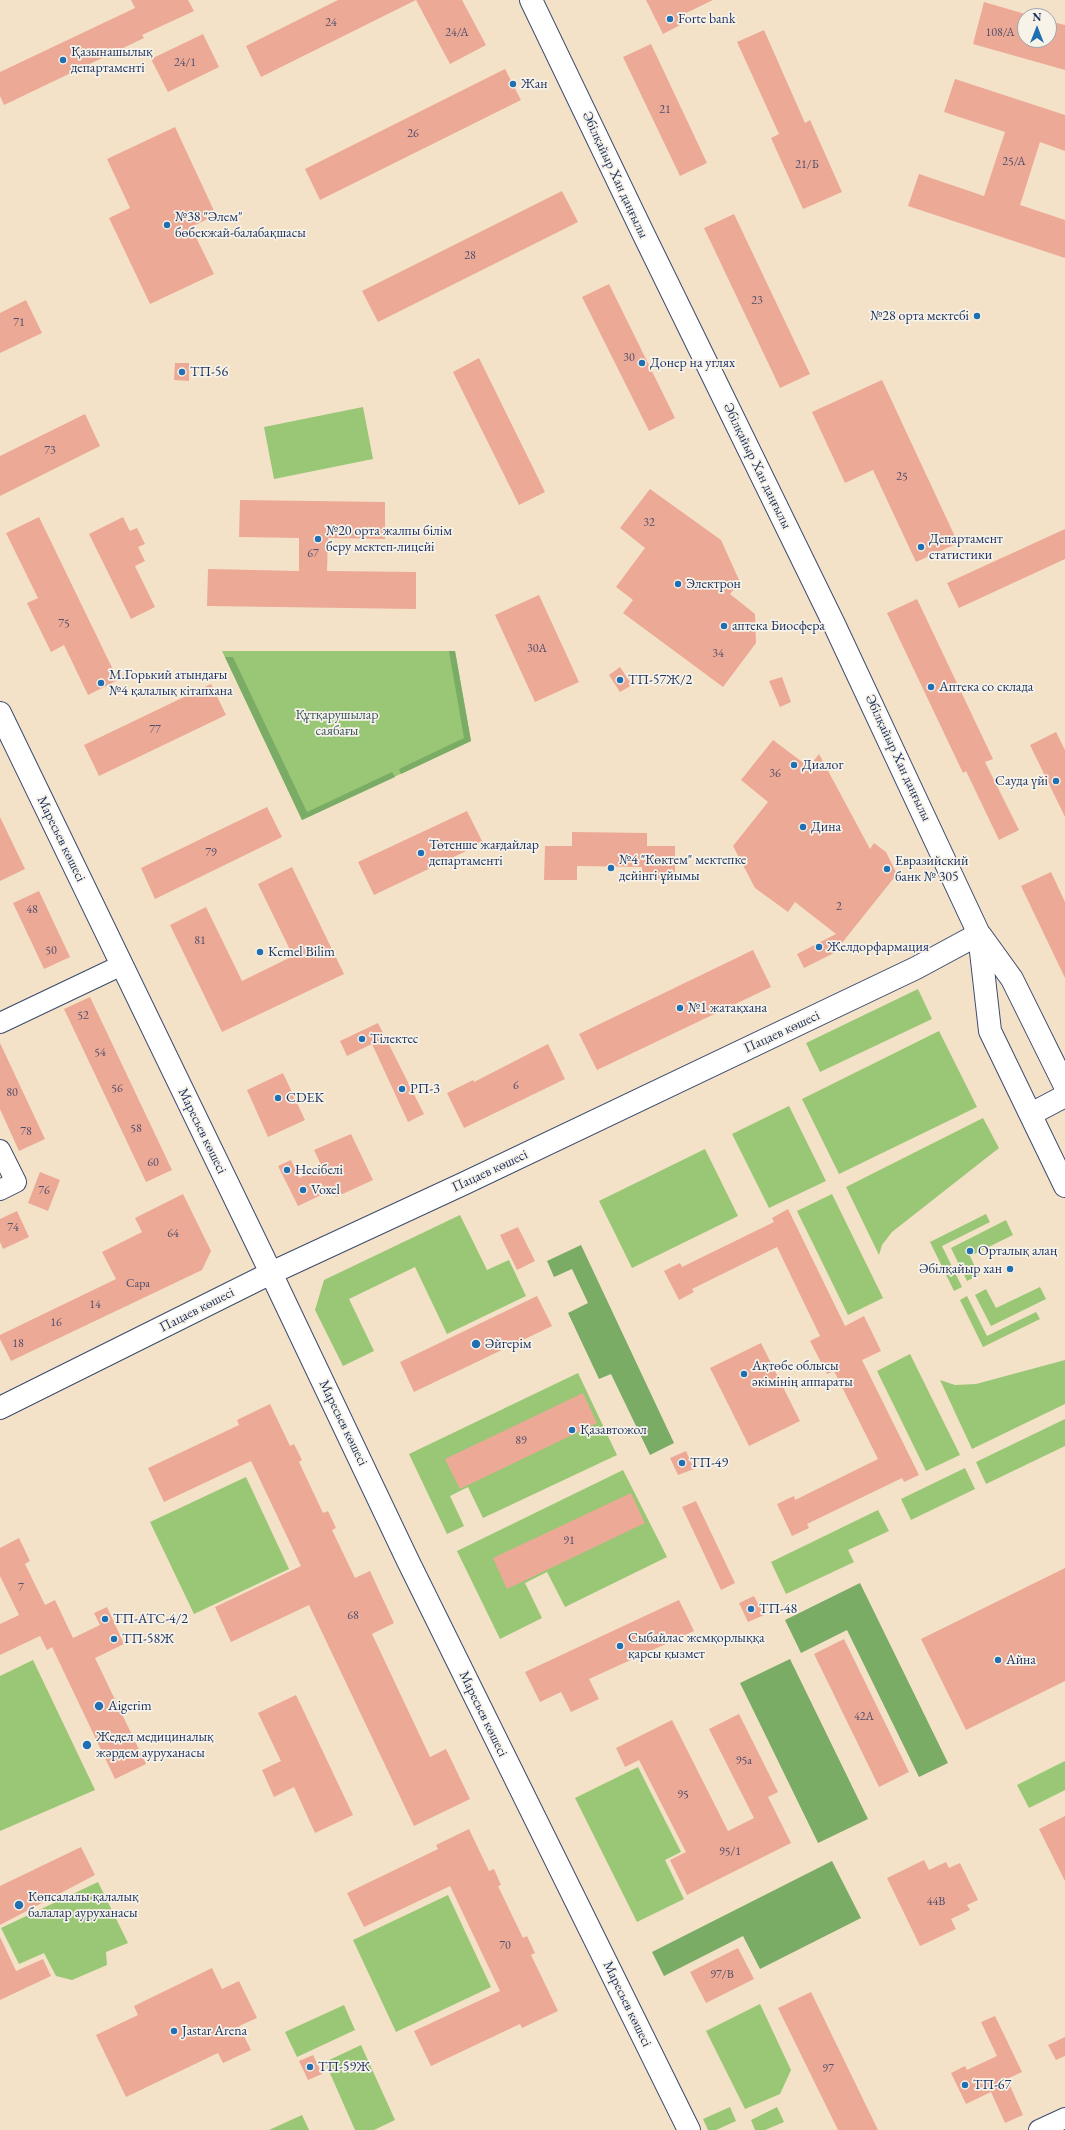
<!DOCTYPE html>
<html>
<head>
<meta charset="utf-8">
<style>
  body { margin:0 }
  #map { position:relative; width:1065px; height:2130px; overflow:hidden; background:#f4e2c8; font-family:"EB Garamond",serif }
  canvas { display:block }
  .north { position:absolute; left:1017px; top:8px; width:40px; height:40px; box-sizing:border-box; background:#f7f3e8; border:1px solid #9fa5b1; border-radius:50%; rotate:0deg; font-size:11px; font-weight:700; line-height:16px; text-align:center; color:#1b2f5e }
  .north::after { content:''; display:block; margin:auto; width:14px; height:18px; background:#1f6fb2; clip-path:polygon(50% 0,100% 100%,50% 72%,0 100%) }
</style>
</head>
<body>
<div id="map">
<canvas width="1065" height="2130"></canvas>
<div class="north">N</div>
</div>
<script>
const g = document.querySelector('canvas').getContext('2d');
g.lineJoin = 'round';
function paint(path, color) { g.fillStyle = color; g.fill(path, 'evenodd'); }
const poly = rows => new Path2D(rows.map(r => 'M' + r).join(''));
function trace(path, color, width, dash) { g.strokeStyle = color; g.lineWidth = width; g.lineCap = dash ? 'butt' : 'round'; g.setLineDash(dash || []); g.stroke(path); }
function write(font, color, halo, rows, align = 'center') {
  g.font = font + ' "EB Garamond",serif'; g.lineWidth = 3.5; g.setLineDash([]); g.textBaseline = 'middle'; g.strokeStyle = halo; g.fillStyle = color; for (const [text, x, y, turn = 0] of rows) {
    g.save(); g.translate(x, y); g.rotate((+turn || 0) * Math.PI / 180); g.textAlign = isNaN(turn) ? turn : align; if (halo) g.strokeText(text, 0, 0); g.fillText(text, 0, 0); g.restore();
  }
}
const green = poly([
  [363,407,373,459,274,479,264,427],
  [222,651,455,651,471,741,302,820],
  [918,989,932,1019,820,1072,806,1043],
  [939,1031,977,1107,839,1174,802,1099],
  [789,1106,826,1181,769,1208,732,1134],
  [983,1118,999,1148,892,1232,882,1245,879,1255,846,1187],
  [705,1149,738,1216,632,1268,599,1201],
  [832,1194,883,1298,848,1315,797,1211],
  [986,1214,990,1222,942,1246,962,1287,954,1291,930,1242],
  [460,1215,487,1270,509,1260,526,1296,447,1334,415,1267,349,1299,374,1351,343,1366,315,1310,324,1280],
  [1006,1220,1013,1235,970,1256,979,1275,967,1281,951,1248],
  [1040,1287,1046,1299,991,1326,975,1295,986,1289,996,1308],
  [967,1296,987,1336,1036,1312,1040,1319,983,1347,960,1300],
  [910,1354,960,1455,926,1471,877,1371],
  [1065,1360,1065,1404,972,1449,940,1380,955,1385,976,1384],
  [578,1373,617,1455,483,1518,468,1487,450,1496,464,1526,447,1534,409,1454],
  [1065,1419,1065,1446,986,1484,976,1462],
  [965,1468,975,1489,911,1520,901,1499],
  [623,1470,667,1557,565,1607,547,1572,525,1583,542,1618,500,1639,457,1551],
  [246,1477,289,1569,194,1614,150,1522],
  [878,1510,889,1531,848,1550,854,1562,786,1594,771,1562],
  [33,1660,95,1790,0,1831,0,1676],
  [1065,1761,1065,1790,1029,1808,1017,1785],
  [638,1767,681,1852,665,1860,684,1899,637,1922,575,1798],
  [98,1882,128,1943,106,1952,107,1965,72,1980,56,1976,44,1953,19,1964,1,1928],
  [448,1895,491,1987,396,2032,353,1940],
  [760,2004,791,2070,780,2094,745,2109,706,2031],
  [344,2005,355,2030,297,2057,285,2032],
  [361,2045,395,2120,374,2130,355,2130,325,2062],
  [730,2107,736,2121,716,2130,708,2130,703,2119],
  [777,2107,784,2122,765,2130,755,2130,751,2120],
  [302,2115,309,2130,269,2130]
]);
const forest = poly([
  [449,651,455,651,471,741,401,774,399,769,464,738],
  [225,657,233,657,307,812,392,772,395,777,302,820],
  [581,1245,674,1443,650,1455,611,1374,599,1379,568,1313,588,1303,572,1269,554,1277,547,1261],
  [860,1583,948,1763,919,1777,847,1630,801,1653,785,1620],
  [790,1659,868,1819,818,1843,740,1683],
  [832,1861,861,1918,760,1969,743,1936,664,1976,652,1952]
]);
const building = poly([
  [131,0,188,0,194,11,142,35,144,38,4,105,0,96,0,72,135,8],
  [338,0,416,0,261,77,246,46],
  [416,0,462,0,486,45,450,64],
  [646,0,713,0,682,15,686,22,663,34],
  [984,2,1032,16,1025,16,1025,40,1049,40,1049,21,1065,25,1065,70,973,44],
  [764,30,805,123,810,120,842,192,803,209,771,138,779,134,737,42],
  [203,34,219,67,168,92,151,59],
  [651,44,707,163,680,176,623,57],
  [505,69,521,100,320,200,305,169],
  [955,79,1065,115,1065,151,1040,142,1020,205,1065,220,1065,258,908,206,919,174,984,196,1005,132,944,112],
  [175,127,216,215,191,227,214,274,150,304,109,218,130,208,107,159],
  [562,191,578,222,378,322,362,291],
  [734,214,810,374,780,388,704,228],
  [609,284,675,418,649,431,582,297],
  [26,300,42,333,0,353,0,313],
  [479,358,545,492,519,505,453,372],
  [175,363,189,363,189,381,174,380],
  [882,380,958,543,916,562,873,470,845,483,812,412],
  [85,414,100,446,0,496,0,456],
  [650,489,721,540,740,582,730,594,755,614,756,643,723,687,623,613,633,600,616,587,645,548,620,528],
  [240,500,385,502,385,539,328,538,327,571,416,572,416,609,207,606,208,569,299,571,299,538,239,537],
  [39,517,118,680,88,695,64,645,51,652,27,603,38,598,6,533],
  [123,517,130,531,137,528,145,544,138,547,145,561,135,566,155,607,131,619,89,534],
  [1065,529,1065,559,959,608,947,583],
  [539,595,579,682,535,702,495,615],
  [917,599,993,759,985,762,1019,830,999,840,966,771,963,773,887,613],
  [620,667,632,685,620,692,609,675],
  [782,677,791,702,780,707,769,681],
  [211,684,226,715,99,776,84,745],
  [1056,732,1065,750,1065,817,1030,745],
  [773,740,809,767,819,754,870,849,874,843,886,852,897,874,834,953,804,968,797,954,836,934,795,902,788,912,755,888,733,846,768,802,741,780],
  [267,807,282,837,155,899,141,868],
  [467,811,483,843,374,895,358,862],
  [0,817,25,869,0,881],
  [572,832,647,833,647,846,675,846,675,880,642,880,642,867,577,866,577,880,544,880,545,846,572,846],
  [292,867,344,974,222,1032,170,925,206,907,242,981,293,956,258,884],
  [1051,872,1065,902,1065,978,1021,886],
  [39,891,70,957,44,969,13,903],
  [753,950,771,987,597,1070,579,1034],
  [90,997,172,1170,146,1182,64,1009],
  [378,1023,424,1114,408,1122,372,1044,347,1056,340,1041],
  [0,1043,45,1139,19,1151,0,1109],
  [548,1044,565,1079,464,1128,447,1093,473,1080,474,1082],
  [283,1073,305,1120,268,1137,247,1090],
  [351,1134,373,1180,336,1197,332,1190,298,1206,278,1166,291,1160,299,1178,322,1167,314,1150],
  [40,1172,60,1180,48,1211,28,1203],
  [183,1194,211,1251,202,1270,11,1361,0,1339,0,1335,116,1279,102,1252,142,1232,135,1218],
  [788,1209,845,1326,864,1316,881,1351,862,1360,919,1475,904,1482,902,1478,807,1524,809,1528,792,1536,777,1504,794,1496,795,1500,878,1459,834,1371,827,1374,810,1341,820,1336,777,1247,692,1289,694,1292,679,1300,664,1271,680,1263,682,1267,774,1222,772,1218],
  [17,1211,29,1237,3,1249,0,1242,0,1219],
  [518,1227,535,1261,517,1270,500,1235],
  [537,1296,552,1326,414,1392,400,1362],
  [761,1343,800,1421,749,1446,710,1368],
  [583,1393,597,1423,460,1489,445,1459],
  [270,1404,290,1446,294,1444,302,1460,299,1462,323,1513,328,1511,336,1528,332,1530,355,1578,370,1571,394,1623,372,1634,430,1757,446,1749,470,1799,414,1826,309,1605,231,1642,215,1607,301,1566,251,1461,164,1502,148,1468,239,1425,237,1420],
  [686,1451,694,1469,678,1475,670,1458],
  [631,1493,645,1523,507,1589,493,1558],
  [696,1501,735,1583,721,1590,682,1507],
  [19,1538,30,1561,25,1564,45,1605,55,1600,73,1638,100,1625,94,1613,107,1607,124,1644,95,1658,146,1764,115,1779,52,1647,47,1650,40,1636,0,1655,0,1624,19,1615,0,1576,0,1548],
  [1065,1568,1065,1681,966,1730,921,1639],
  [754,1596,764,1615,748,1622,739,1603],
  [679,1600,694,1631,589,1679,599,1699,571,1712,561,1692,540,1702,525,1672],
  [844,1639,909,1772,879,1787,814,1654],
  [296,1695,353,1815,315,1833,294,1787,274,1797,262,1770,281,1761,258,1713],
  [739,1714,778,1792,768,1797,791,1843,687,1895,670,1860,686,1852,639,1760,625,1767,616,1748,672,1720,728,1831,754,1818,709,1729],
  [1065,1816,1065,1881,1039,1829],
  [469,1829,489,1871,494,1869,501,1885,498,1886,523,1938,527,1936,535,1953,531,1955,558,2011,522,2028,520,2024,431,2066,414,2031,500,1991,450,1886,364,1927,347,1893,438,1849,436,1845],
  [81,1847,95,1875,0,1925,0,1886],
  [924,1860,929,1870,946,1862,949,1868,960,1863,978,1900,967,1905,970,1910,951,1919,956,1929,920,1946,887,1878],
  [0,1937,16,1971,43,1959,51,1976,0,2000],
  [738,1948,754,1979,706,2003,690,1972],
  [212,1968,222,1989,239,1981,257,2018,239,2026,251,2050,223,2063,218,2053,126,2097,96,2035,138,2015,134,2006],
  [811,1992,878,2130,838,2130,778,2008],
  [995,2016,1022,2072,1007,2079,1023,2115,1005,2123,991,2092,966,2104,951,2073,965,2066,967,2070,997,2056,981,2022],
  [1065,2037,1065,2056,1056,2060,1048,2045],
  [313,2055,322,2074,308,2080,299,2061]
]);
const minor = poly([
  [0,1023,122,965],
  [0,1150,16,1182,0,1190],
  [1039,2130,1065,2118]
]);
const tertiary = poly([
  [531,0,642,231,834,624,979,934],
  [271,1273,408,1561,689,2130]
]);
const secondary = poly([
  [0,713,271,1273],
  [979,934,990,1031,1065,1186],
  [981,936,1012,979,1065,1086],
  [1031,1114,1065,1096],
  [0,1408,271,1273,465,1183,916,968,979,934]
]);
const markers = [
  [670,19,4,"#1f6fb2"],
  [63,60,4,"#1f6fb2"],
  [513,84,4,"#1f6fb2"],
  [167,225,4,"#1f6fb2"],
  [977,316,4,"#1f6fb2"],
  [642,363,4,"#1f6fb2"],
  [182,372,4,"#1f6fb2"],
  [318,539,4,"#1f6fb2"],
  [921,547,4,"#1f6fb2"],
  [678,584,4,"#1f6fb2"],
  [724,626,4,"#1f6fb2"],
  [620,680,4,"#1f6fb2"],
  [101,683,4,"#1f6fb2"],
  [931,687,4,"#1f6fb2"],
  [794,765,4,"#1f6fb2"],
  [1056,781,4,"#1f6fb2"],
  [803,827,4,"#1f6fb2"],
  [421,853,4,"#1f6fb2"],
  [611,868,4,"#1f6fb2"],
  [887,869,4,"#1f6fb2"],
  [819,947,4,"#1f6fb2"],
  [260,952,4,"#1f6fb2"],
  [680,1008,4,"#1f6fb2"],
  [362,1039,4,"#1f6fb2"],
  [402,1089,4,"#1f6fb2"],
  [278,1098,4,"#1f6fb2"],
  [287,1170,4,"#1f6fb2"],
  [303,1190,4,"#1f6fb2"],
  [970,1251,4,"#1f6fb2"],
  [1010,1269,4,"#1f6fb2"],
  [476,1344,5,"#1f6fb2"],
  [744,1374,4,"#1f6fb2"],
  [572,1430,4,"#1f6fb2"],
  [682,1463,4,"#1f6fb2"],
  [751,1609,4,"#1f6fb2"],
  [105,1619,4,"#1f6fb2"],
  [114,1639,4,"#1f6fb2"],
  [620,1646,4,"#1f6fb2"],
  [998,1660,4,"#1f6fb2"],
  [99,1706,5,"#1f6fb2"],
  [87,1745,5,"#1f6fb2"],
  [19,1905,5,"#1f6fb2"],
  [174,2031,4,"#1f6fb2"],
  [310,2067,4,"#1f6fb2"],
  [965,2085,4,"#1f6fb2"]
];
const numberNames = [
  ["24",331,23],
  ["24/А",457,33],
  ["108/А",1000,33],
  ["24/1",185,63],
  ["21",665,110],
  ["26",413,134],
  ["25/А",1014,162],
  ["21/Б",807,165],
  ["28",470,256],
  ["23",757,301],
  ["71",19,323],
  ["30",629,358],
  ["73",50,451],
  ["25",902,477],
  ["32",649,523],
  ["67",313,554],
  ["75",64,624],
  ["30А",537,649],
  ["34",718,654],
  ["77",155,730],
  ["36",775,774],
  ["79",211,853],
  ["2",839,907],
  ["48",32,910],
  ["81",200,941],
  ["50",51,951],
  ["52",83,1016],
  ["54",100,1053],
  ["6",516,1086],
  ["56",117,1089],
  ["80",12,1093],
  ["58",136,1129],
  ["78",26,1132],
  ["60",153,1163],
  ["76",44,1191],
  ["74",13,1228],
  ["64",173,1234],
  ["Сара",138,1284],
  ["14",95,1305],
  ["16",56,1323],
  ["18",18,1344],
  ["89",521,1441],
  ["91",569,1541],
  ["7",21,1588],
  ["68",353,1616],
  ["42А",864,1717],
  ["95а",744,1761],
  ["95",683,1795],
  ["95/1",730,1852],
  ["44В",936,1902],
  ["70",505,1946],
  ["97/В",722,1975],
  ["97",828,2069]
];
const poiNames = [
  ["Forte bank",678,19],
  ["Қазынашылық",71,52],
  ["департаменті",71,68],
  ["Жан",521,84],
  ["№38 \"Әлем\"",175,217],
  ["бөбекжай-балабақшасы",175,233],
  ["№28 орта мектебі",969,316,"right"],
  ["Донер на углях",650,363],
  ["ТП-56",190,372],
  ["№20 орта жалпы білім",326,531],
  ["беру мектеп-лицейі",326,547],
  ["Департамент",929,539],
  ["статистики",929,555],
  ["Электрон",686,584],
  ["аптека Биосфера",732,626],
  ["М.Горький атындағы",109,675],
  ["№4 қалалық кітапхана",109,691],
  ["ТП-57Ж/2",628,680],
  ["Аптека со склада",939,687],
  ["Диалог",802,765],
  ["Сауда үйі",1048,781,"right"],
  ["Дина",811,827],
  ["Төтенше жағдайлар",429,845],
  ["департаменті",429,861],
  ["№4 \"Көктем\" мектепке",619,860],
  ["дейінгі ұйымы",619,876],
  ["Евразийский",895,861],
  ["банк № 305",895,877],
  ["Желдорфармация",827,947],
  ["Kemel Bilim",268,952],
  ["№1 жатақхана",688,1008],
  ["Тілектес",370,1039],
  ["РП-3",410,1089],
  ["CDEK",286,1098],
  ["Несібелі",295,1170],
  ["Voxel",311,1190],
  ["Орталық алаң",978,1251],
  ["Әбілқайыр хан",1002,1269,"right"],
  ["Әйгерім",485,1344],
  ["Ақтөбе облысы",752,1366],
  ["әкімінің аппараты",752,1382],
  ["Қазавтожол",580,1430],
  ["ТП-49",690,1463],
  ["ТП-48",759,1609],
  ["ТП-АТС-4/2",113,1619],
  ["Сыбайлас жемқорлыққа",628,1638],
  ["қарсы қызмет",628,1654],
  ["ТП-58Ж",122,1639],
  ["Айна",1006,1660],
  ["Aigerim",108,1706],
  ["Жедел медициналық",96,1737],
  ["жәрдем ауруханасы",96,1753],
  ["Көпсалалы қалалық",28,1897],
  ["балалар ауруханасы",28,1913],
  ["Jastar Arena",182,2031],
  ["ТП-59Ж",318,2067],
  ["ТП-67",973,2085]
];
const streetNames = [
  ["Әбілқайыр Хан даңғылы",615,175,65],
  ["Әбілқайыр Хан даңғылы",757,466,64],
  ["Әбілқайыр Хан даңғылы",898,758,65],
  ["Маресьев көшесі",61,839,64],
  ["Пацаев көшесі",782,1032,-25],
  ["Маресьев көшесі",202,1131,64],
  ["Пацаев көшесі",490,1171,-25],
  ["Пацаев көшесі",197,1310,-27],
  ["Маресьев көшесі",343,1423,64],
  ["Маресьев көшесі",483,1714,64],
  ["Маресьев көшесі",627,2004,64]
];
const parkNames = [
  ["Құтқарушылар",337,715],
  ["саябағы",337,731]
];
paint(green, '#99c775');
paint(forest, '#7aac66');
paint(building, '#eca996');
trace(minor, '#3c4a6e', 22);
trace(tertiary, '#3c4a6e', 24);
trace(secondary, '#3c4a6e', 24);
trace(minor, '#fff', 20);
trace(tertiary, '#fff', 22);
trace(secondary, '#fff', 22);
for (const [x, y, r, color] of markers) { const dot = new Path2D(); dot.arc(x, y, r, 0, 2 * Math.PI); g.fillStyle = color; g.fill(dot); trace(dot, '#f7f3e8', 1.5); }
write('12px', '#4f4e6c', null, numberNames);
write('14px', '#1b2f5e', '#f7f3e8', poiNames, 'left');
write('14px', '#1b2f5e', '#f7f3e8', streetNames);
write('14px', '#3a5564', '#f7f3e8', parkNames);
</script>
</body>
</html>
